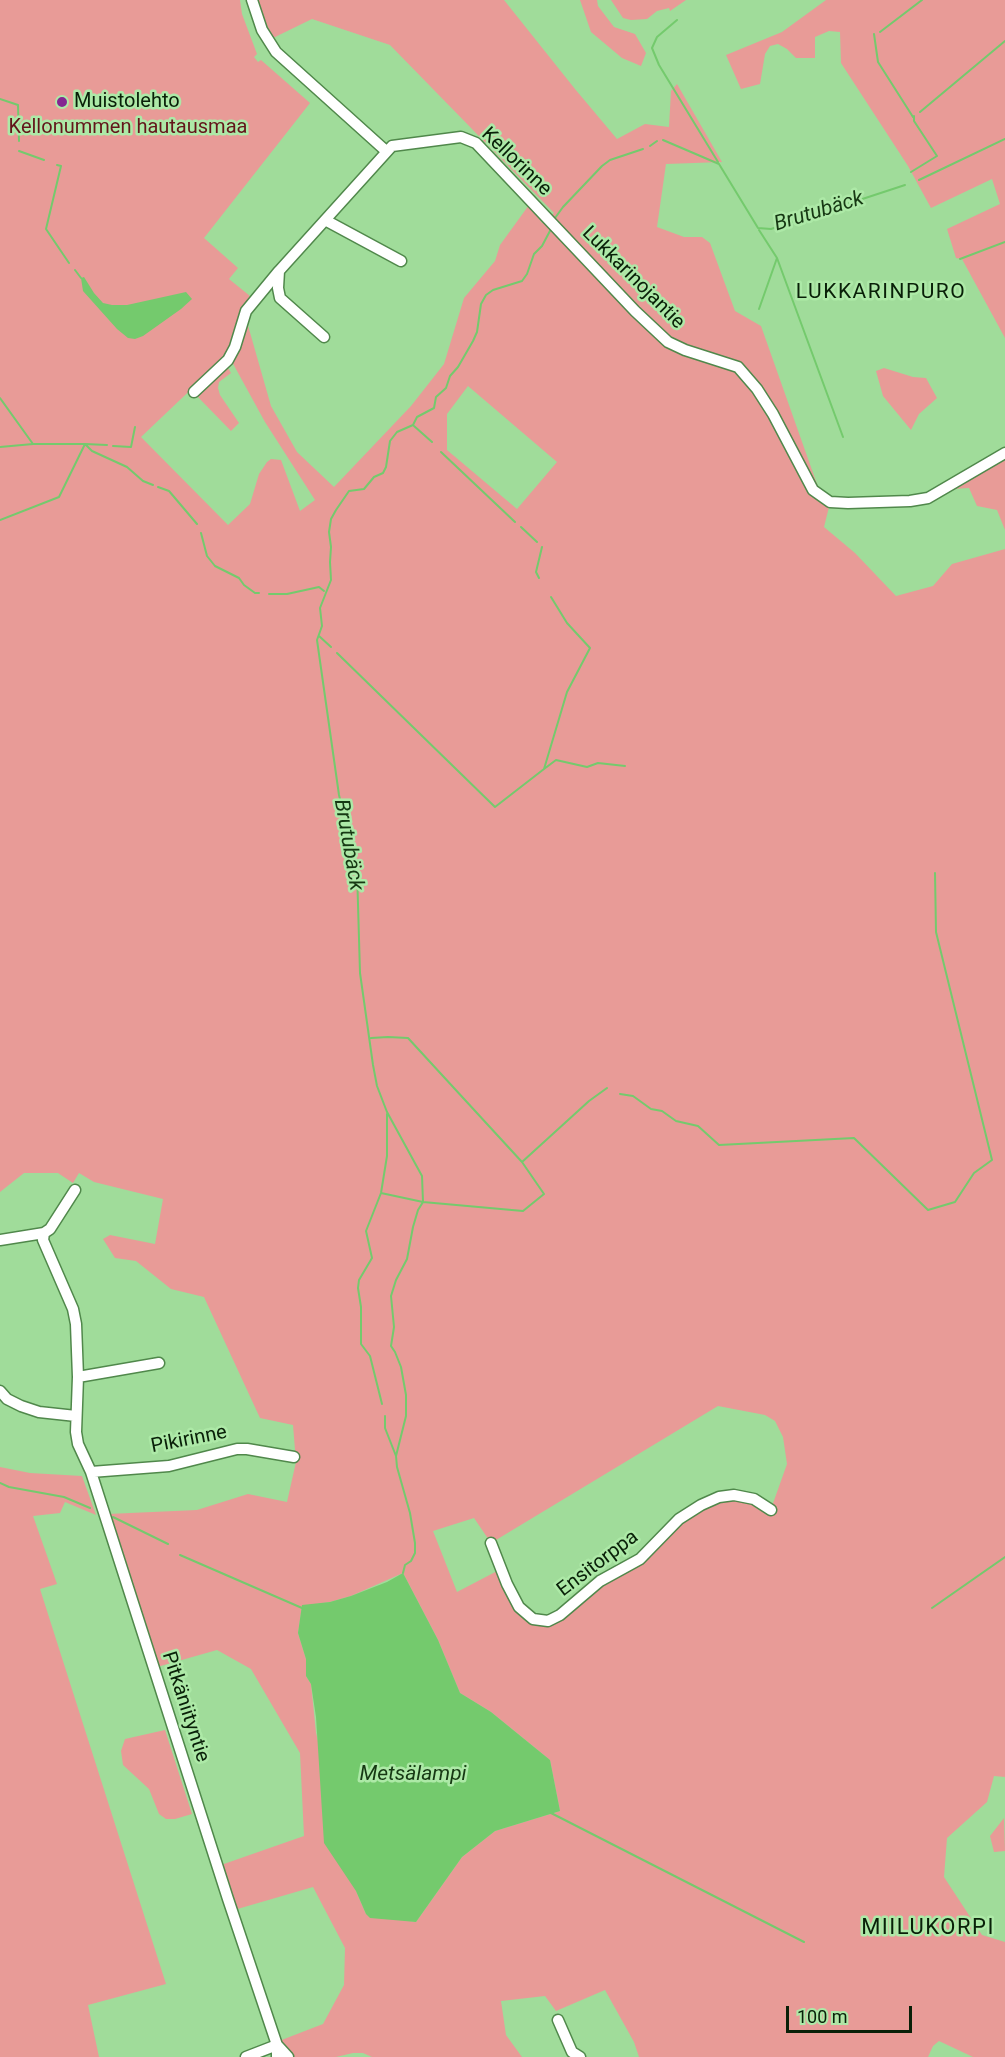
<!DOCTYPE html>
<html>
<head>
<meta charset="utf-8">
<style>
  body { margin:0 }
  #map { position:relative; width:1005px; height:2057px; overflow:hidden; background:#a0dc9a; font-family:Roboto,sans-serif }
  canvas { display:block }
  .scale { position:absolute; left:786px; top:2006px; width:126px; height:27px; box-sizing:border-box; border:3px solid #092008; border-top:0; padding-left:8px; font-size:18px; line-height:21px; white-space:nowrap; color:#092008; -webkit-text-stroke:4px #ade9a7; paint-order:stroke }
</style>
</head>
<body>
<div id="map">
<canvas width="1005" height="2057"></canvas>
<div class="scale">100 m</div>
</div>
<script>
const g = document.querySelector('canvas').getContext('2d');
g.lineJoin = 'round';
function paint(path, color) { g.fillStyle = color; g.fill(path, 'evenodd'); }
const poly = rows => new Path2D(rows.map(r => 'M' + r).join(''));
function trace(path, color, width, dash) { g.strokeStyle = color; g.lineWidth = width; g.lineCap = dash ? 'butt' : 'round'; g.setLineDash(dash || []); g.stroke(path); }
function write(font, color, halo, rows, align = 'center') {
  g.font = font + ' Roboto,sans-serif'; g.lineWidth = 5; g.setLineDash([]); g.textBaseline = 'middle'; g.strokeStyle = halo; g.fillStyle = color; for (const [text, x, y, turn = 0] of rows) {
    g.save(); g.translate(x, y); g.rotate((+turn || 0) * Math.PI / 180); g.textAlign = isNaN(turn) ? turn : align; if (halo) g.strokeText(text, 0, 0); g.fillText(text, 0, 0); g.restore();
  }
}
const green = poly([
  [0,0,240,0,242,14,257,54,254,57,258,62,261,60,310,103,204,238,238,268,229,279,250,296,241,310,231,347,223,359,141,437,228,525,250,504,259,474,267,462,271,459,281,460,300,511,315,500,265,422,231,360,247,322,271,406,297,452,334,487,411,406,444,364,464,298,495,261,500,245,529,205,542,223,554,213,390,45,312,19,273,38,261,14,258,0,504,0,575,89,617,139,645,124,669,127,671,91,677,84,722,162,666,164,657,227,684,237,702,237,710,243,735,311,761,326,818,487,830,503,824,527,855,553,896,596,933,586,952,564,1005,549,1005,1777,994,1776,987,1802,947,1838,944,1877,982,1935,1005,1942,1005,2057,973,2057,939,2041,933,2046,928,2057,639,2057,634,2042,605,1990,556,2011,545,1996,501,2001,506,2035,522,2057,372,2057,363,2053,353,2053,336,2057,291,2057,279,2041,323,2024,344,1985,345,1948,313,1887,234,1910,221,1865,304,1836,300,1753,251,1669,217,1650,157,1667,108,1514,197,1510,248,1494,287,1502,296,1462,293,1425,260,1418,204,1297,171,1289,136,1261,115,1258,103,1239,110,1235,155,1244,163,1199,94,1182,79,1173,73,1183,58,1173,24,1173,0,1192],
  [468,386,557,462,517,509,447,450,447,414],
  [718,1406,765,1415,775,1421,783,1437,787,1464,771,1509,727,1495,679,1519,630,1566,544,1622,514,1599,501,1569,457,1592,433,1531,474,1518,491,1543],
  [403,1573,438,1640,460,1693,491,1712,550,1760,560,1811,495,1831,462,1857,416,1922,366,1914,356,1891,316,1733,311,1684,306,1676,306,1659,298,1633,302,1606,330,1602,351,1596],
  [580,0,597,0,598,6,614,27,635,34,646,53,641,66,622,58,591,32],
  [611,0,686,0,670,11,669,8,657,11,647,19,631,20,623,18],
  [826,0,1005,0,1005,338,962,259,956,258,947,229,1000,204,992,179,931,208,908,166,841,63,840,32,829,31,815,37,815,58,796,58,787,49,778,44,770,46,765,54,760,84,741,89,726,55,782,32],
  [226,365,231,373,219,382,218,388,220,395,239,423,231,431,196,395],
  [884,368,913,377,926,378,937,398,919,414,911,430,883,396,876,371],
  [1005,457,1005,530,997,510,977,506,969,488,953,489],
  [0,1467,30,1473,82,1476,96,1515,65,1502,60,1513,33,1516,57,1584,40,1589,166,1984,88,2005,99,2057,0,2057],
  [165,1730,192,1814,175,1819,166,1819,159,1814,149,1789,123,1765,121,1751,125,1739],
  [1004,1818,1005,1851,994,1852,990,1836]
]);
const water = poly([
  [84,277,94,293,103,303,112,305,127,305,186,292,192,299,181,309,143,336,135,339,128,338,117,329,83,291,81,278],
  [403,1573,438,1640,460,1693,491,1712,550,1760,560,1811,495,1831,462,1857,416,1922,370,1918,366,1914,356,1891,324,1843,316,1717,311,1684,306,1676,306,1659,298,1633,302,1605,330,1602,351,1596,387,1582]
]);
const stream = poly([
  [677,20,657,37,652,48,659,65,718,162],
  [880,32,922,0],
  [874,34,878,62,913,117],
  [0,99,18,105,19,141],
  [920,112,1005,41],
  [663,140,719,164,758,228,771,229,905,185],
  [650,146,657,141],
  [19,151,44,160],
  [57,165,61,166,46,229,69,263],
  [911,172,937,156,914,121,914,116],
  [919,180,1005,139],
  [555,218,563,207,602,166,610,160,643,149],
  [777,258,843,437],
  [960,259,1005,242],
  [75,270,81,278],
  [759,309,777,258,759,230],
  [0,398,33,444],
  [414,426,432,442],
  [113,446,131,447,135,427],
  [0,447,33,444,85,444,92,451,127,467,143,481,153,485],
  [441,452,515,522],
  [158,487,169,491,197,524],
  [0,520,59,497,85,444,107,445],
  [521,527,537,542],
  [201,533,207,556,215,566,239,578,244,585,255,593,259,593],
  [539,578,536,572,542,547],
  [269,594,287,594,319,587,324,591],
  [319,636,331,647],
  [337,653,495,807,544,769,567,692,590,648,567,623,551,597],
  [544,769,556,760,587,767,598,763,625,766],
  [371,1038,388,1037,408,1038,522,1162,589,1101,607,1088],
  [620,1094,633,1096,651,1109,662,1111,676,1121,698,1126,719,1145,854,1138,928,1210,955,1202,974,1173,992,1160,936,932,935,873],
  [381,1193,423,1202,523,1211,544,1194,522,1162],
  [382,1404,370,1356,361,1344,361,1307,358,1288,359,1280,372,1258,366,1231,381,1193,387,1156,387,1114],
  [385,1416,385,1428,396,1456],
  [0,1483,9,1487,64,1497,90,1508],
  [113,1517,168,1544],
  [180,1555,302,1608],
  [403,1573,405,1565,411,1561,415,1553,415,1543,410,1513,397,1467,396,1456,406,1416,406,1395,401,1367,395,1352,391,1346,394,1327,391,1296,396,1280,407,1259,413,1227,418,1210,423,1202,422,1176,387,1112,377,1086,373,1065,360,973,357,870,339,795,317,640,322,626,320,608,331,580,330,562,331,547,329,532,331,519,336,510,349,491,364,489,374,477,383,473,386,467,390,441,397,432,413,425,417,417,434,408,436,397,446,388,450,376,458,367,473,341,477,332,481,304,486,295,493,290,522,281,527,274,534,254,542,246,551,229],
  [932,1608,1005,1557],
  [551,1813,804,1942]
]);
const street = poly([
  [252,0,262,30,276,52,386,151],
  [325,220,401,261],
  [324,337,280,298,278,288,279,271,392,146,461,137,476,143,635,311,668,342,685,350,738,367,757,389,773,414,813,490,830,502,848,503,910,501,928,498,1005,453],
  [194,392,228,360,235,347,246,311,279,271],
  [44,1233,43,1240,73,1309,76,1324,78,1377,76,1432,78,1444,91,1472,228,1899,277,2045,277,2057],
  [44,1233,50,1229,75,1190],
  [0,1240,44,1233],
  [78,1377,159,1363],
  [0,1391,7,1399,21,1406,39,1412,76,1416],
  [91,1472,169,1466,237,1449,247,1449,294,1457],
  [491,1543,507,1584,519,1607,533,1619,548,1621,560,1615,600,1581,640,1559,679,1519,701,1505,719,1497,734,1495,754,1499,771,1510],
  [558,2020,572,2052,580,2057],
  [277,2045,288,2057],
  [246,2057,277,2045]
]);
const markers = [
  [62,102,6,"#842691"]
];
const poiNames = [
  ["Muistolehto",74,102]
];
const parkNames = [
  ["Kellonummen hautausmaa",128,128]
];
const streetNames = [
  ["Kellorinne",516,162,44],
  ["Lukkarinojantie",633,278,45],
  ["Pikirinne",189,1440,-11],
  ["Ensitorppa",598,1564,-37],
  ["Pitkäniityntie",185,1707,72]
];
const waterNames = [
  ["Brutubäck",819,212,-17],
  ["Brutubäck",348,845,80],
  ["Metsälampi",413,1775]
];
const neighbourhoodNames = [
  ["LUKKARINPURO",881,293]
];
const quarterNames = [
  ["MIILUKORPI",928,1928]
];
paint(green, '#e89b97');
paint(water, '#74ca6d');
trace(stream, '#74ca6d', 2);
trace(street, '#50884b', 13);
trace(street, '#fff', 10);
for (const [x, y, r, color] of markers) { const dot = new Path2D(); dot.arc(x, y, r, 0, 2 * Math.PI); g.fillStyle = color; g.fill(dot); trace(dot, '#ade9a7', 2); }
write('20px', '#092008', '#ade9a7', poiNames, 'left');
write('20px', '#63151a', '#ade9a7', parkNames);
write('20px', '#092008', '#ade9a7', streetNames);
write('italic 21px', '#163813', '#ade9a7', waterNames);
g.letterSpacing = '1.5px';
write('21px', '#092008', '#ade9a7', neighbourhoodNames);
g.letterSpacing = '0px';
g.letterSpacing = '1.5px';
write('22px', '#092008', '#ade9a7', quarterNames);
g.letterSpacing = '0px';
</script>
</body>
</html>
